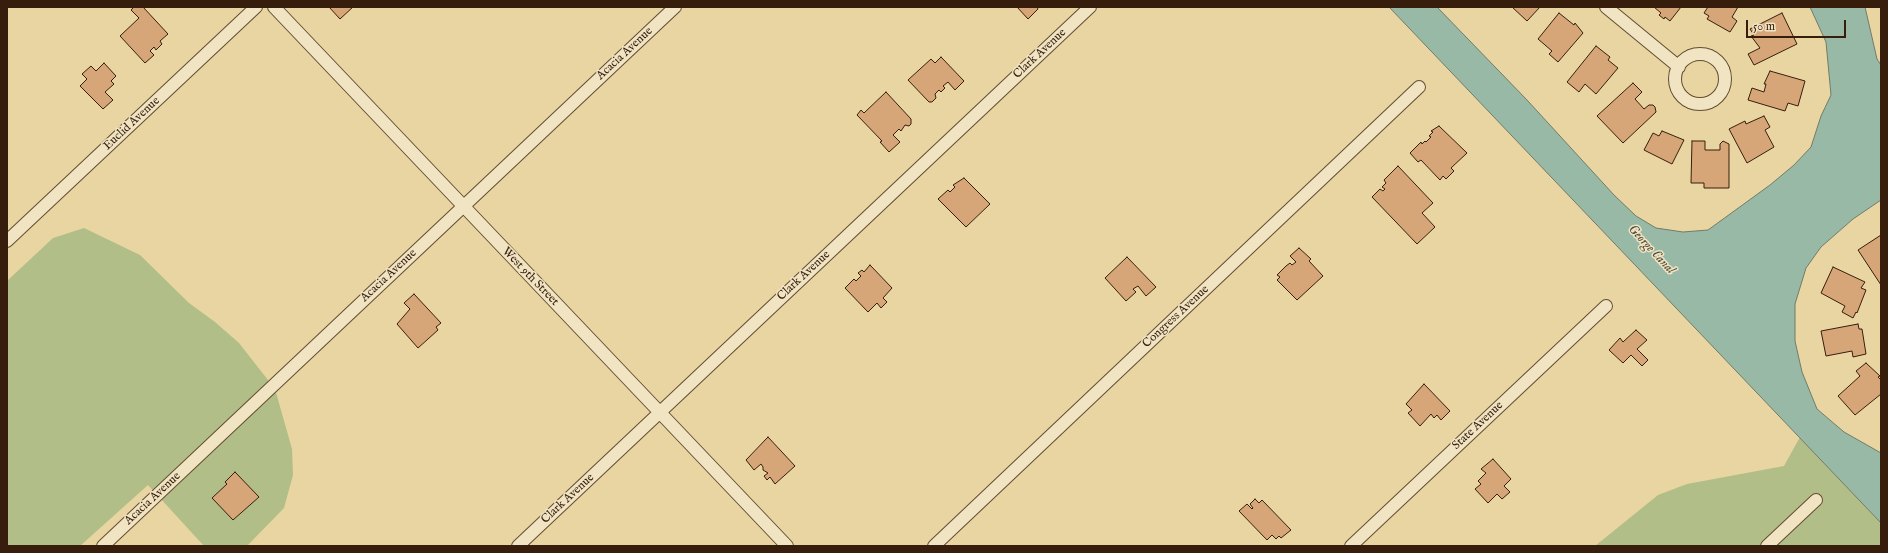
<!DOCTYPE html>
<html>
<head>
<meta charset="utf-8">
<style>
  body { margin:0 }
  #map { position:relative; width:1888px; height:553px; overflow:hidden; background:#e8d5a2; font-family:"IM FELL English",serif }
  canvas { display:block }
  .frame { position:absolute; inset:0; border:8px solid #371e0c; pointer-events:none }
  .scale { position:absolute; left:1746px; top:20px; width:100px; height:18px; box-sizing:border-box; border:2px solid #371e0c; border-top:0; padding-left:5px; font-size:12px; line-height:14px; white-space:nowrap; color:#371e0c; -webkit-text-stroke:3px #f0e4c3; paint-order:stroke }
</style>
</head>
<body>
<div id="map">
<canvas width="1888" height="553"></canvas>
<div class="frame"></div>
<div class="scale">50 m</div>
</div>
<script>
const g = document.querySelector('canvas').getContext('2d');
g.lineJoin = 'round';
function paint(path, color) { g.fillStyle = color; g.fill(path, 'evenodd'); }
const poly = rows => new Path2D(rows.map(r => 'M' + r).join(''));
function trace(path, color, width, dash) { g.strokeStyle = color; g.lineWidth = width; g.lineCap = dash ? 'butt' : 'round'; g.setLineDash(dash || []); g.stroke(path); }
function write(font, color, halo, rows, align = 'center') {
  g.font = font + ' "IM FELL English",serif'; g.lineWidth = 3; g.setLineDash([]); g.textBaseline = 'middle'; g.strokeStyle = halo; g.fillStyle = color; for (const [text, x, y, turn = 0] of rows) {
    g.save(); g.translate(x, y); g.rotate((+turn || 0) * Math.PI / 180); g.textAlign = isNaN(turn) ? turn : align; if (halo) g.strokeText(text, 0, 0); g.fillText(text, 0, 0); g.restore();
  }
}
const green = poly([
  [84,228,140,255,189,303,215,322,239,343,275,389,292,449,293,475,284,508,247,546,204,546,148,485,80,546,7,546,7,281,53,238],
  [1800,437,1881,523,1881,546,1595,546,1658,495,1687,484,1784,466]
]);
const water = poly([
  [1389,7,1437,7,1527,100,1614,195,1636,216,1656,228,1683,232,1708,230,1770,185,1794,165,1811,147,1821,116,1831,95,1826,42,1810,7,1865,7,1877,59,1881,65,1881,200,1853,219,1821,247,1806,268,1795,304,1795,341,1802,372,1817,409,1844,432,1881,453,1881,523,1389,7]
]);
const building = poly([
  [134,7,143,7,168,34,160,41,162,44,156,50,154,47,150,51,154,55,145,63,120,36,139,18,131,10,134,7],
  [329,7,353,7,340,19,329,7],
  [1017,7,1037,7,1038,9,1028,19,1017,7],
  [1512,7,1540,7,1527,21,1512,7],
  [1654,7,1681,7,1670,21,1665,17,1664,19,1659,15,1661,13,1654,7],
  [1708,7,1738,7,1732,17,1737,21,1730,32,1707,19,1709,16,1704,13,1708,7],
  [1559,13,1574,25,1575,23,1583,33,1558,62,1549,54,1552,51,1538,39,1559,13],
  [1782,13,1797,44,1754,65,1748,54,1760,48,1751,36,1754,35,1750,29,1782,13],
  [1596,46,1610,57,1608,60,1618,68,1596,94,1585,84,1579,92,1567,82,1596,46],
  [941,57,964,81,955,90,948,82,943,86,945,88,941,92,939,90,935,94,936,98,932,102,929,102,908,80,931,59,935,63,941,57],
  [104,63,116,76,111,81,114,84,105,92,113,100,103,109,80,86,87,79,82,74,91,66,96,71,104,63],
  [1770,71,1805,81,1798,106,1788,103,1785,111,1748,100,1752,88,1764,92,1766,84,1764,84,1770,71],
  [1633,83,1642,92,1635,99,1644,109,1649,105,1653,105,1655,107,1656,112,1623,143,1597,116,1633,83],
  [886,92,911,119,911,124,909,126,905,125,901,131,899,129,893,135,900,142,889,152,880,142,882,141,857,115,861,110,864,113,886,92],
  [1764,116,1770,127,1765,130,1774,147,1747,163,1729,129,1745,121,1746,124,1764,116],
  [1439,126,1467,153,1451,168,1454,171,1446,179,1443,176,1440,180,1421,160,1418,162,1410,153,1421,142,1422,144,1425,141,1426,142,1431,137,1429,136,1433,132,1431,131,1439,126],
  [1662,131,1684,140,1672,164,1644,150,1653,133,1659,136,1662,131],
  [1692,141,1705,141,1705,150,1720,150,1720,144,1723,141,1729,144,1729,188,1704,188,1704,183,1691,183,1692,141],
  [1398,166,1433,203,1422,213,1435,227,1417,244,1372,197,1380,189,1383,191,1385,189,1382,187,1386,183,1384,180,1398,166],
  [964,178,990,204,966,227,938,199,948,190,950,192,955,187,953,185,964,178],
  [1881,235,1881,285,1858,250,1881,235],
  [1299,248,1311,259,1309,261,1323,276,1297,300,1277,280,1280,277,1277,275,1286,266,1290,263,1292,265,1296,262,1290,256,1299,248],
  [1127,257,1156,287,1146,296,1138,286,1133,289,1136,292,1126,301,1105,278,1127,257],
  [870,265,892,288,883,298,887,302,881,308,877,303,868,312,845,288,854,279,856,281,861,276,858,273,862,270,864,272,870,265],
  [1833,267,1865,282,1861,288,1866,290,1857,313,1856,312,1853,318,1842,312,1845,306,1821,293,1833,267],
  [414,294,441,323,436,327,438,330,418,348,397,324,410,309,404,303,414,294],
  [1858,324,1859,329,1862,329,1866,354,1853,357,1852,351,1826,356,1821,331,1858,324],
  [1636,330,1647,340,1637,349,1648,360,1642,366,1631,355,1623,363,1609,350,1620,338,1623,342,1636,330],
  [1866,363,1880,376,1878,377,1881,380,1881,394,1855,415,1838,396,1860,376,1856,371,1866,363],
  [1424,384,1450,411,1441,420,1437,415,1434,418,1431,414,1420,426,1408,413,1412,410,1406,404,1424,384],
  [768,437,795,466,775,484,770,477,767,480,764,476,768,473,763,470,763,467,761,464,754,470,746,460,768,437],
  [1493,459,1511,479,1504,486,1510,492,1502,499,1497,494,1488,503,1475,489,1481,484,1478,481,1486,473,1481,469,1493,459],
  [235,472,259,497,233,520,212,498,227,484,225,482,235,472],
  [1255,499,1259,503,1262,500,1291,530,1281,538,1279,536,1276,539,1272,535,1267,540,1239,511,1247,504,1252,509,1253,508,1250,504,1255,499]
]);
const street = poly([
  [274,7,787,546],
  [1606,7,1679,67],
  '1675 79a25 25 0 1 1 50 0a25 25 0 1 1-50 0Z',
  [7,241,256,7],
  [103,546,675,7],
  [518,546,1090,7],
  [934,546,1419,87],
  [1351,546,1606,306],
  [1767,546,1816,500]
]);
const streetNames = [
  ["Acacia Avenue",625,54,-43],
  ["Clark Avenue",1040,54,-43],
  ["Euclid Avenue",132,124,-43],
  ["Acacia Avenue",389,276,-43],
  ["Clark Avenue",804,276,-43],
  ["West 9th Street",530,277,46],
  ["Congress Avenue",1176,317,-43],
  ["State Avenue",1478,426,-43],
  ["Acacia Avenue",153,499,-43],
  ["Clark Avenue",568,499,-43]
];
const waterNames = [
  ["George Canal",1651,250,47]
];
paint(green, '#b2be88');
paint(water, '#97b9a6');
trace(water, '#717b68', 1);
paint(building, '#d7a678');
trace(building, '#371e0c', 1);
trace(street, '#634c32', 14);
trace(street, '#f0e4c3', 12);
write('12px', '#371e0c', '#f0e4c3', streetNames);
write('italic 13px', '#544c3a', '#f0e4c3', waterNames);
</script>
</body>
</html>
